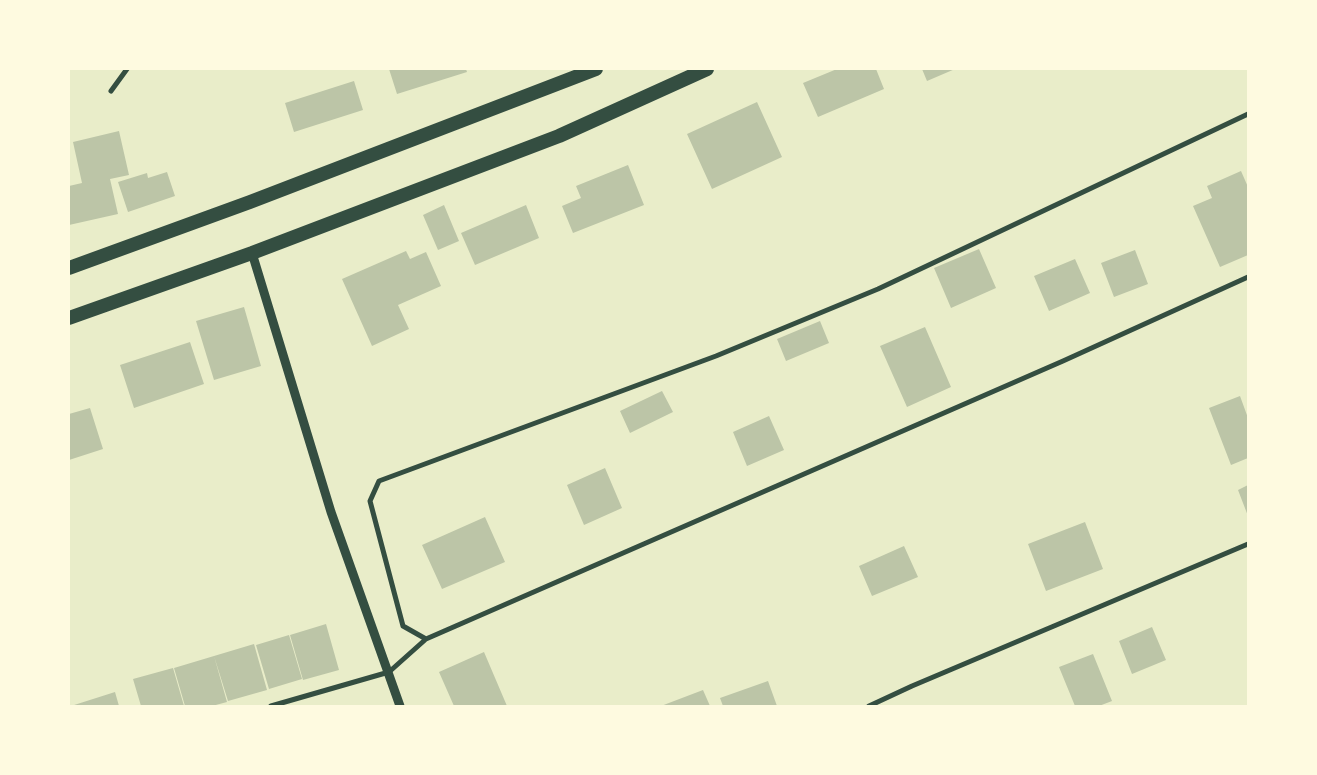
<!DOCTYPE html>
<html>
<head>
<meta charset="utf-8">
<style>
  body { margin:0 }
  #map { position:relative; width:1317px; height:775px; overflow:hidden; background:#e9edc9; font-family:Signika,sans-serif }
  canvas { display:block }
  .frame { position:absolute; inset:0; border:70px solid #fefae0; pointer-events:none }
</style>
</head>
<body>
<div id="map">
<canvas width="1317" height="775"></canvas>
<div class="frame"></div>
</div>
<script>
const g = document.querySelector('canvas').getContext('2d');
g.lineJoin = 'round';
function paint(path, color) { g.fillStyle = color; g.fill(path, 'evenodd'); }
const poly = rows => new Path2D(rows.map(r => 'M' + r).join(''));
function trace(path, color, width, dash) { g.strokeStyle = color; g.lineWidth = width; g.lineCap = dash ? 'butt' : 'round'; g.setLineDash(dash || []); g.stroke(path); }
const building = poly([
  [389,69,466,69,467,72,397,94],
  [837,69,876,69,884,89,818,117,803,83],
  [922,69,955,69,927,81],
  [354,81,363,110,294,132,285,103],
  [757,102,782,157,712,189,687,134],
  [119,131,129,175,110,179,118,214,69,225,69,186,82,183,73,142],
  [628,165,644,205,573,233,562,206,581,198,576,186],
  [1241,171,1248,187,1248,255,1220,267,1193,206,1212,198,1207,186],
  [167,172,175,196,128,212,118,182,147,173,148,178],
  [444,205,459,241,438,250,423,215],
  [526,205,539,238,475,265,461,233],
  [979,249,996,288,951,308,934,268],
  [1135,250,1148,284,1114,297,1101,263],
  [406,251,410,259,426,252,441,286,398,305,409,329,372,346,342,279],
  [1075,259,1090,293,1049,311,1034,276],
  [244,307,261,366,214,380,196,321],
  [820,321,829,343,786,361,777,339],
  [925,327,951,387,907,407,880,346],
  [190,342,204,384,134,408,120,365],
  [662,391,673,412,630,433,620,411],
  [1240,396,1248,418,1248,458,1231,465,1209,408],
  [90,408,103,449,69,460,69,414],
  [769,416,784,450,747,466,733,432],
  [605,468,622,508,584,525,567,485],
  [1248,485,1248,516,1238,490],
  [485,517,505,562,442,589,422,545],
  [1085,522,1103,569,1046,591,1028,544],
  [904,546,918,577,872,596,859,566],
  [326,624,339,670,303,680,290,635],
  [1152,627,1166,660,1132,674,1119,641],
  [289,635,302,679,269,689,256,645],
  [254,644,267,690,228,701,214,656],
  [484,652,507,706,454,706,439,672],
  [1093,654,1112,701,1099,706,1075,706,1059,667],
  [214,656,227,702,212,706,185,706,174,668],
  [173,668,184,706,141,706,133,679],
  [768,681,777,706,723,706,720,698],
  [703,690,710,706,661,706],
  [115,692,119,706,71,706]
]);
const minor = poly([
  [111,91,127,69],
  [426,639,403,626,370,501,379,481,716,356,878,289,1248,114],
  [271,706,389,672,426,639,1063,361,1248,277],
  [869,706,912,686,1248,544]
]);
const tertiary = poly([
  [252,253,331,512,400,706]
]);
const trunk = poly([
  [69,268,250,202,596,69],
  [69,318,252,253,559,136,707,69]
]);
paint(building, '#bcc5a7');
trace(minor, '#344e41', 5);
trace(tertiary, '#344e41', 9);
trace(trunk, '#344e41', 14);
</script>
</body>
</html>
